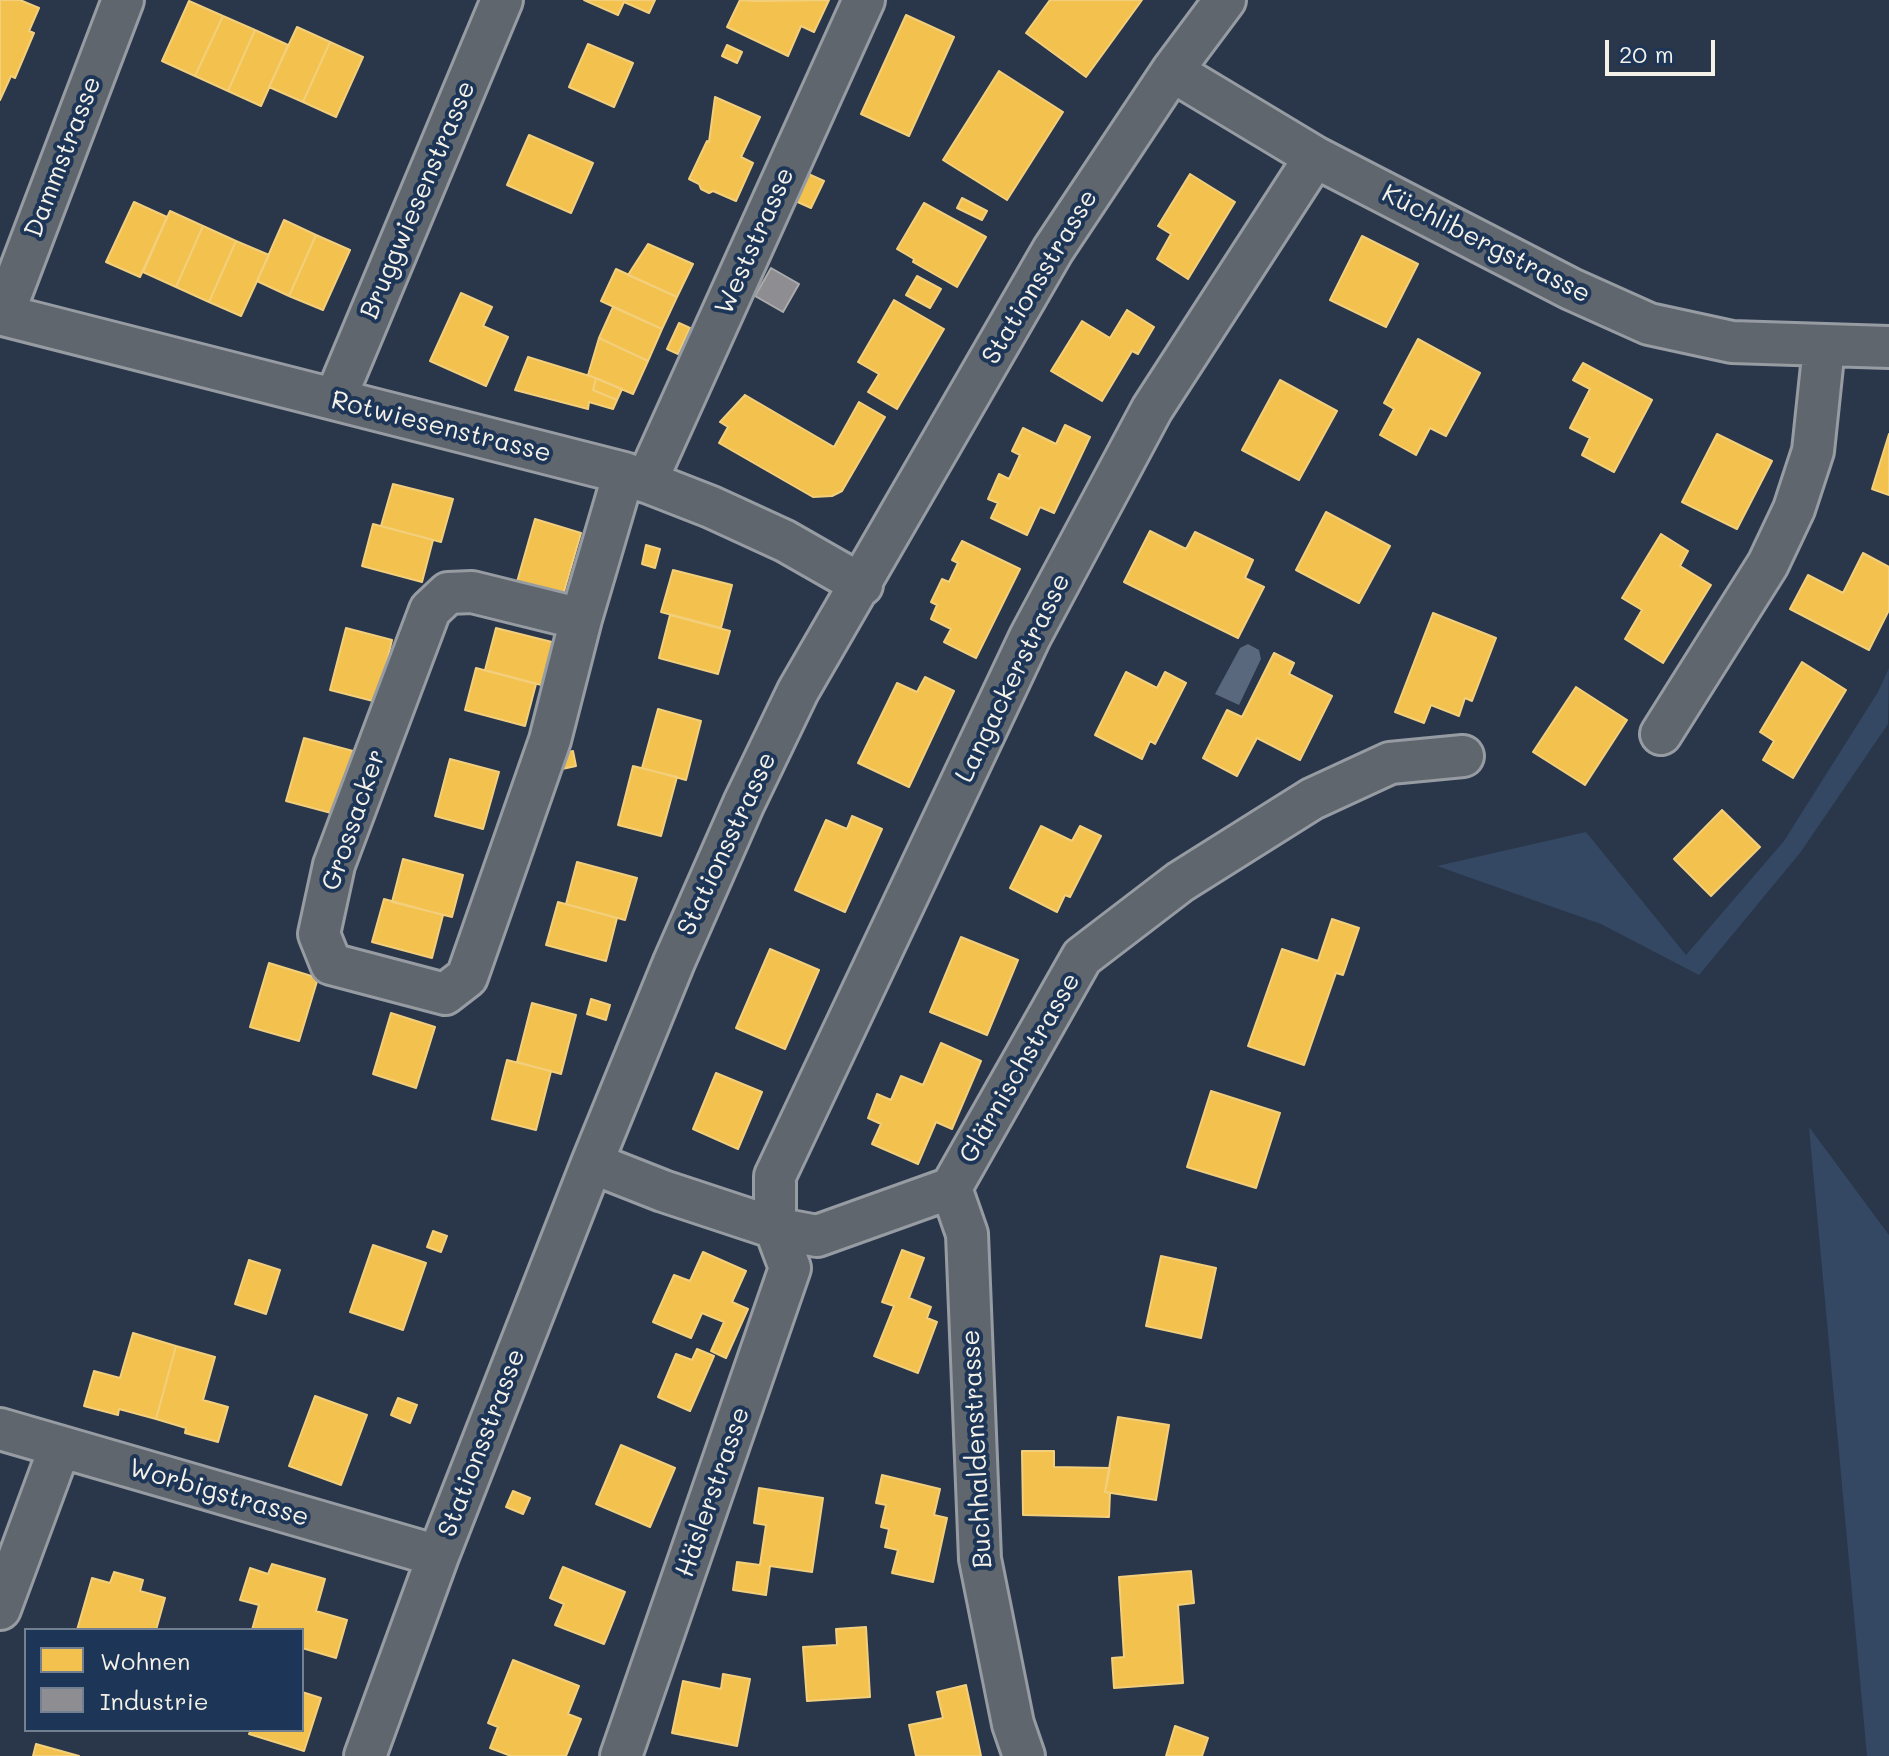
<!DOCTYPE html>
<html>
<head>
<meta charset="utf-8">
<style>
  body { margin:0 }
  #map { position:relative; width:1889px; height:1756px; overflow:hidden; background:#2a374a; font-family:Mali,sans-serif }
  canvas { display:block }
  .legend { position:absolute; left:24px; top:1628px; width:280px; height:104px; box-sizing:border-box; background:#1d3557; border:2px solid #738091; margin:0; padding:10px 14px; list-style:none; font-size:24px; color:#f4f1e8 }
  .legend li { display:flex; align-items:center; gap:16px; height:40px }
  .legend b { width:40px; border:2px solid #738091 }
  .scale { position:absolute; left:1605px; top:40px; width:110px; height:36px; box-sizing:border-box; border:4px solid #f4f1e8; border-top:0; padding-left:10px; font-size:24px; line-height:28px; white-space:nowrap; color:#f4f1e8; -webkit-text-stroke:6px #1d3557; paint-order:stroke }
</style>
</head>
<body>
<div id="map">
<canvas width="1889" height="1756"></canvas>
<ul class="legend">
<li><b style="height:22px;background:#f2c14e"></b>Wohnen</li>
<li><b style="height:22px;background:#8d8d92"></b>Industrie</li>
</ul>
<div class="scale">20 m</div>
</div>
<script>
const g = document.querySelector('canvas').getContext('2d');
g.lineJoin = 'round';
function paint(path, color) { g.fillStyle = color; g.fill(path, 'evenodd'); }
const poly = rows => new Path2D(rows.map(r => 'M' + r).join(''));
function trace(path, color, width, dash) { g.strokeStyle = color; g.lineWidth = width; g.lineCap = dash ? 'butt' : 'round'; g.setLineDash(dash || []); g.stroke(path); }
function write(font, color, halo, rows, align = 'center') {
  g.font = font + ' Mali,sans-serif'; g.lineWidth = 8; g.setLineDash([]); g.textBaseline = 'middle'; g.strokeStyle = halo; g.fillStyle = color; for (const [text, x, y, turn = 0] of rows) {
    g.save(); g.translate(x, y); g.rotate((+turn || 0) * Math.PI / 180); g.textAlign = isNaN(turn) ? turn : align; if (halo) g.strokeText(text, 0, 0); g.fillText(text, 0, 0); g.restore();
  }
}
const green = poly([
  [1889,668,1888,724,1800,853,1699,975,1601,924,1437,866,1586,832,1686,955,1784,841,1878,692],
  [1809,1127,1889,1235,1889,1756,1867,1756]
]);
const water = poly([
  [1248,644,1259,650,1261,659,1239,705,1215,694,1240,648]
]);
const homes = poly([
  [0,0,20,0,39,8,29,31,34,33,15,78,11,76,0,100,0,0],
  [584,0,655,0,649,13,624,2,618,15,584,0],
  [740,0,757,1,829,0,814,32,801,26,788,56,727,27,740,0],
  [1050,0,1142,0,1086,77,1026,33,1050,0],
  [189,1,223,16,195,76,162,61,189,1],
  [906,15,954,37,909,136,861,114,906,15],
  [223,16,255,30,228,91,195,76,223,16],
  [297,27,330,42,303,102,269,87,297,27],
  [255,30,288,45,261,106,228,91,255,30],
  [330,42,363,57,336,117,303,102,330,42],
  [588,44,633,63,614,107,569,87,588,44],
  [727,45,742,52,737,63,722,56,727,45],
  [999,71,1063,112,1007,200,943,160,999,71],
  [715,97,760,117,741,157,753,163,736,201,713,191,709,193,701,189,699,184,689,179,707,141,709,142,715,97],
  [529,135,593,163,571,213,507,185,529,135],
  [804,172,824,181,811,208,791,199,804,172],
  [1190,174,1235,202,1188,279,1157,259,1171,234,1158,226,1190,174],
  [962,198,987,211,982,220,957,208,962,198],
  [134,202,167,217,140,277,106,262,134,202],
  [924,203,986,237,957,287,913,262,914,259,897,249,924,203],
  [170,211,203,226,176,287,143,272,170,211],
  [284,220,316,235,289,296,257,281,284,220],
  [203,226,236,241,209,302,176,287,203,226],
  [316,235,350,250,323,310,289,296,316,235],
  [1362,236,1418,264,1386,327,1330,300,1362,236],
  [236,241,269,255,241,316,209,302,236,241],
  [648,244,693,264,677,297,628,275,648,244],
  [616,269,677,297,662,329,601,301,616,269],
  [917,276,941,289,930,308,906,295,917,276],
  [461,293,492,307,483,326,508,337,486,386,430,361,461,293],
  [894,300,944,329,897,409,868,392,879,374,858,362,894,300],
  [613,307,662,329,648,361,599,338,613,307],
  [1127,310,1154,327,1138,354,1132,351,1102,401,1051,371,1082,321,1110,338,1127,310],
  [679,323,690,328,678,354,667,349,679,323],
  [599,338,648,361,633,394,588,375,599,338],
  [1418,339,1480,373,1446,436,1430,428,1416,455,1380,435,1394,409,1384,403,1418,339],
  [528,357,596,378,593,390,617,400,613,409,589,402,588,409,515,390,528,357],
  [1583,363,1652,400,1614,472,1582,455,1590,438,1570,428,1590,389,1573,380,1583,363],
  [596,378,622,389,617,400,593,390,596,378],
  [1280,380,1337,411,1299,480,1242,450,1280,380],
  [745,395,834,447,859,402,885,417,842,491,832,496,813,497,719,443,728,427,720,422,745,395],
  [1065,425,1090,437,1054,513,1040,507,1027,535,991,518,998,503,988,499,999,474,1009,479,1020,455,1012,451,1023,428,1056,444,1065,425],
  [1717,434,1772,461,1737,529,1682,502,1717,434],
  [1889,434,1889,495,1872,489,1889,434],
  [393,484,453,499,441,542,381,526,393,484],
  [1326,512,1390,546,1359,603,1296,570,1326,512],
  [535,519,581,533,563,595,517,582,535,519],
  [373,524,433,540,422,582,362,566,373,524],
  [1150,531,1186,549,1195,532,1253,560,1245,578,1264,587,1238,638,1124,582,1150,531],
  [1661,534,1688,551,1680,566,1711,585,1663,663,1625,639,1642,610,1622,598,1661,534],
  [962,541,1020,569,976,658,944,642,951,629,931,619,937,605,931,602,942,579,949,582,958,563,952,560,962,541],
  [646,545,660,549,655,568,642,564,646,545],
  [1863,553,1889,567,1889,610,1869,650,1790,609,1808,575,1843,593,1863,553],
  [673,570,732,585,721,628,661,612,673,570],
  [1433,613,1496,638,1472,701,1465,698,1459,716,1431,705,1424,723,1395,712,1433,613],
  [670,615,730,631,718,674,659,658,670,615],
  [346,628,392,640,377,702,330,690,346,628],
  [496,628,556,643,545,686,485,670,496,628],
  [1274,653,1294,663,1289,674,1332,696,1300,760,1257,738,1237,776,1203,758,1227,710,1242,717,1274,653],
  [1802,662,1846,690,1793,778,1763,760,1774,741,1760,732,1802,662],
  [476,668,536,684,525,726,465,710,476,668],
  [1126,672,1157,688,1165,672,1186,683,1155,744,1150,741,1142,759,1095,735,1126,672],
  [925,677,954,691,909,787,858,763,897,683,917,692,925,677],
  [1576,687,1627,720,1585,785,1533,752,1576,687],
  [658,709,701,721,686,780,642,768,658,709],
  [304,738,353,751,335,814,286,801,304,738],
  [573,751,576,766,562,769,559,753,573,751],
  [450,759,499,772,483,829,435,816,450,759],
  [633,766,677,777,661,836,618,825,633,766],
  [1722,810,1760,847,1711,896,1674,859,1722,810],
  [852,816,882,829,845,912,795,890,826,820,847,829,852,816],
  [1041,826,1072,841,1080,826,1101,836,1070,897,1065,895,1057,912,1010,888,1041,826],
  [403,859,463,875,452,917,392,902,403,859],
  [577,862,637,878,625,920,566,904,577,862],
  [384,899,443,915,432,958,372,942,384,899],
  [558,902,617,918,606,961,546,945,558,902],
  [1332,919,1359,928,1343,975,1336,973,1304,1065,1248,1046,1282,949,1318,961,1332,919],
  [961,937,1018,960,987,1035,930,1012,961,937],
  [770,949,819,970,785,1049,736,1028,770,949],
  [269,963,318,978,299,1041,250,1027,269,963],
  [591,999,610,1005,606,1020,587,1014,591,999],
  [532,1003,576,1015,561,1074,517,1062,532,1003],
  [391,1013,435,1027,416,1088,373,1074,391,1013],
  [941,1043,981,1061,952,1129,936,1122,918,1164,872,1144,881,1124,868,1118,877,1094,891,1100,901,1076,923,1085,941,1043],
  [507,1060,551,1071,536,1130,492,1119,507,1060],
  [716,1073,762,1092,738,1149,693,1129,716,1073],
  [1211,1091,1280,1113,1256,1188,1187,1167,1211,1091],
  [433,1231,447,1236,441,1252,427,1247,433,1231],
  [373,1245,426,1263,403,1330,350,1312,373,1245],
  [902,1250,924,1258,909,1298,931,1307,927,1318,937,1322,918,1373,874,1356,894,1306,882,1302,902,1250],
  [703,1252,746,1271,732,1302,748,1309,726,1358,711,1351,724,1322,702,1313,691,1338,653,1322,674,1275,690,1281,703,1252],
  [1161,1256,1216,1268,1201,1338,1146,1326,1161,1256],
  [249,1260,280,1270,266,1314,235,1304,249,1260],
  [133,1333,176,1346,156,1419,119,1409,118,1415,84,1406,94,1371,120,1378,133,1333],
  [176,1346,215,1357,203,1400,228,1407,218,1442,185,1433,186,1428,156,1419,176,1346],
  [697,1349,714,1356,690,1411,658,1397,676,1354,692,1360,697,1349],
  [315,1396,367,1415,341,1485,289,1466,315,1396],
  [398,1398,417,1405,410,1423,391,1415,398,1398],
  [1118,1417,1169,1425,1156,1500,1105,1492,1118,1417],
  [621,1445,675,1468,650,1527,596,1504,621,1445],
  [1022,1451,1054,1451,1054,1467,1110,1468,1105,1492,1110,1493,1109,1517,1023,1515,1022,1451],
  [882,1475,940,1489,934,1515,947,1518,933,1582,892,1573,898,1550,885,1547,889,1529,881,1527,886,1505,876,1503,882,1475],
  [759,1488,823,1498,812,1572,770,1566,766,1595,733,1590,737,1562,760,1565,766,1525,754,1523,759,1488],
  [513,1491,530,1498,523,1514,506,1507,513,1491],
  [272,1564,325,1579,316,1611,347,1620,336,1658,302,1648,302,1630,252,1630,259,1605,240,1600,250,1568,268,1574,272,1564],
  [563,1567,625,1592,604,1644,555,1625,564,1604,550,1598,563,1567],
  [1191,1571,1194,1603,1178,1605,1183,1683,1114,1688,1112,1658,1124,1657,1119,1577,1191,1571],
  [114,1572,143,1580,140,1591,165,1598,156,1630,77,1630,92,1578,110,1583,114,1572],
  [866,1627,870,1697,807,1701,803,1647,837,1645,836,1629,866,1627],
  [513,1660,579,1686,568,1714,581,1719,566,1756,511,1756,490,1748,498,1727,488,1723,513,1660],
  [723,1674,750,1679,737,1746,672,1733,683,1681,721,1689,723,1674],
  [966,1685,981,1756,916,1756,909,1725,943,1718,937,1692,966,1685],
  [302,1692,321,1698,304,1751,249,1734,251,1730,302,1730,302,1692],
  [1175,1726,1208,1738,1202,1756,1166,1756,1175,1726],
  [36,1744,79,1756,33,1756,36,1744]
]);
const industry = poly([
  [771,268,799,284,783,312,755,296,771,268]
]);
const minor = poly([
  [123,0,3,315,624,473,711,507,785,541,862,585],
  [1172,71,1315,157,1571,289,1649,324,1732,342,1889,347],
  [335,399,502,0],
  [646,482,864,0],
  [581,619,472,592,448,593,430,610,334,865,319,934,331,964,445,994,467,977,550,740,581,619,624,473],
  [1661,734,1768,564,1794,509,1813,451,1824,347],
  [592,1163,663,1191,775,1228,817,1236,951,1188,1082,957,1180,882,1312,799,1390,763,1463,756],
  [951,1188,967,1234,980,1559,1013,1724,1024,1756],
  [0,1429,438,1556],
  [0,1609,60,1447],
  [365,1756,438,1556,592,1163,674,962,744,803,798,691,1053,250,1172,71,1225,0],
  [621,1756,790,1268,775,1228,775,1176,1030,637,1152,409,1315,157]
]);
const streetNames = [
  ["Dammstrasse",63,157,-69],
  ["Bruggwiesenstrasse",418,200,-67],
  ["Weststrasse",755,241,-66],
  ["Küchlibergstrasse",1486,244,27],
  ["Stationsstrasse",1040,277,-59],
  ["Rotwiesenstrasse",441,427,14],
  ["Langackerstrasse",1013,678,-64],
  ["Grossacker",354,820,-71],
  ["Stationsstrasse",727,844,-65],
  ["Glärnischstrasse",1020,1068,-60],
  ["Stationsstrasse",482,1443,-69],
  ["Buchhaldenstrasse",977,1449,-93],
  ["Häslerstrasse",713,1492,-71],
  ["Worbigstrasse",219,1493,16]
];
paint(green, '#344763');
paint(water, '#59687d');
paint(homes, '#f2c14e');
trace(homes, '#f3cf7c', 2);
paint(industry, '#8d8d92');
trace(industry, '#acabac', 2);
trace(minor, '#979ca3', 46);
trace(minor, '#60666e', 40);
write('26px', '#f4f1e8', '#1d3557', streetNames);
</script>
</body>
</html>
